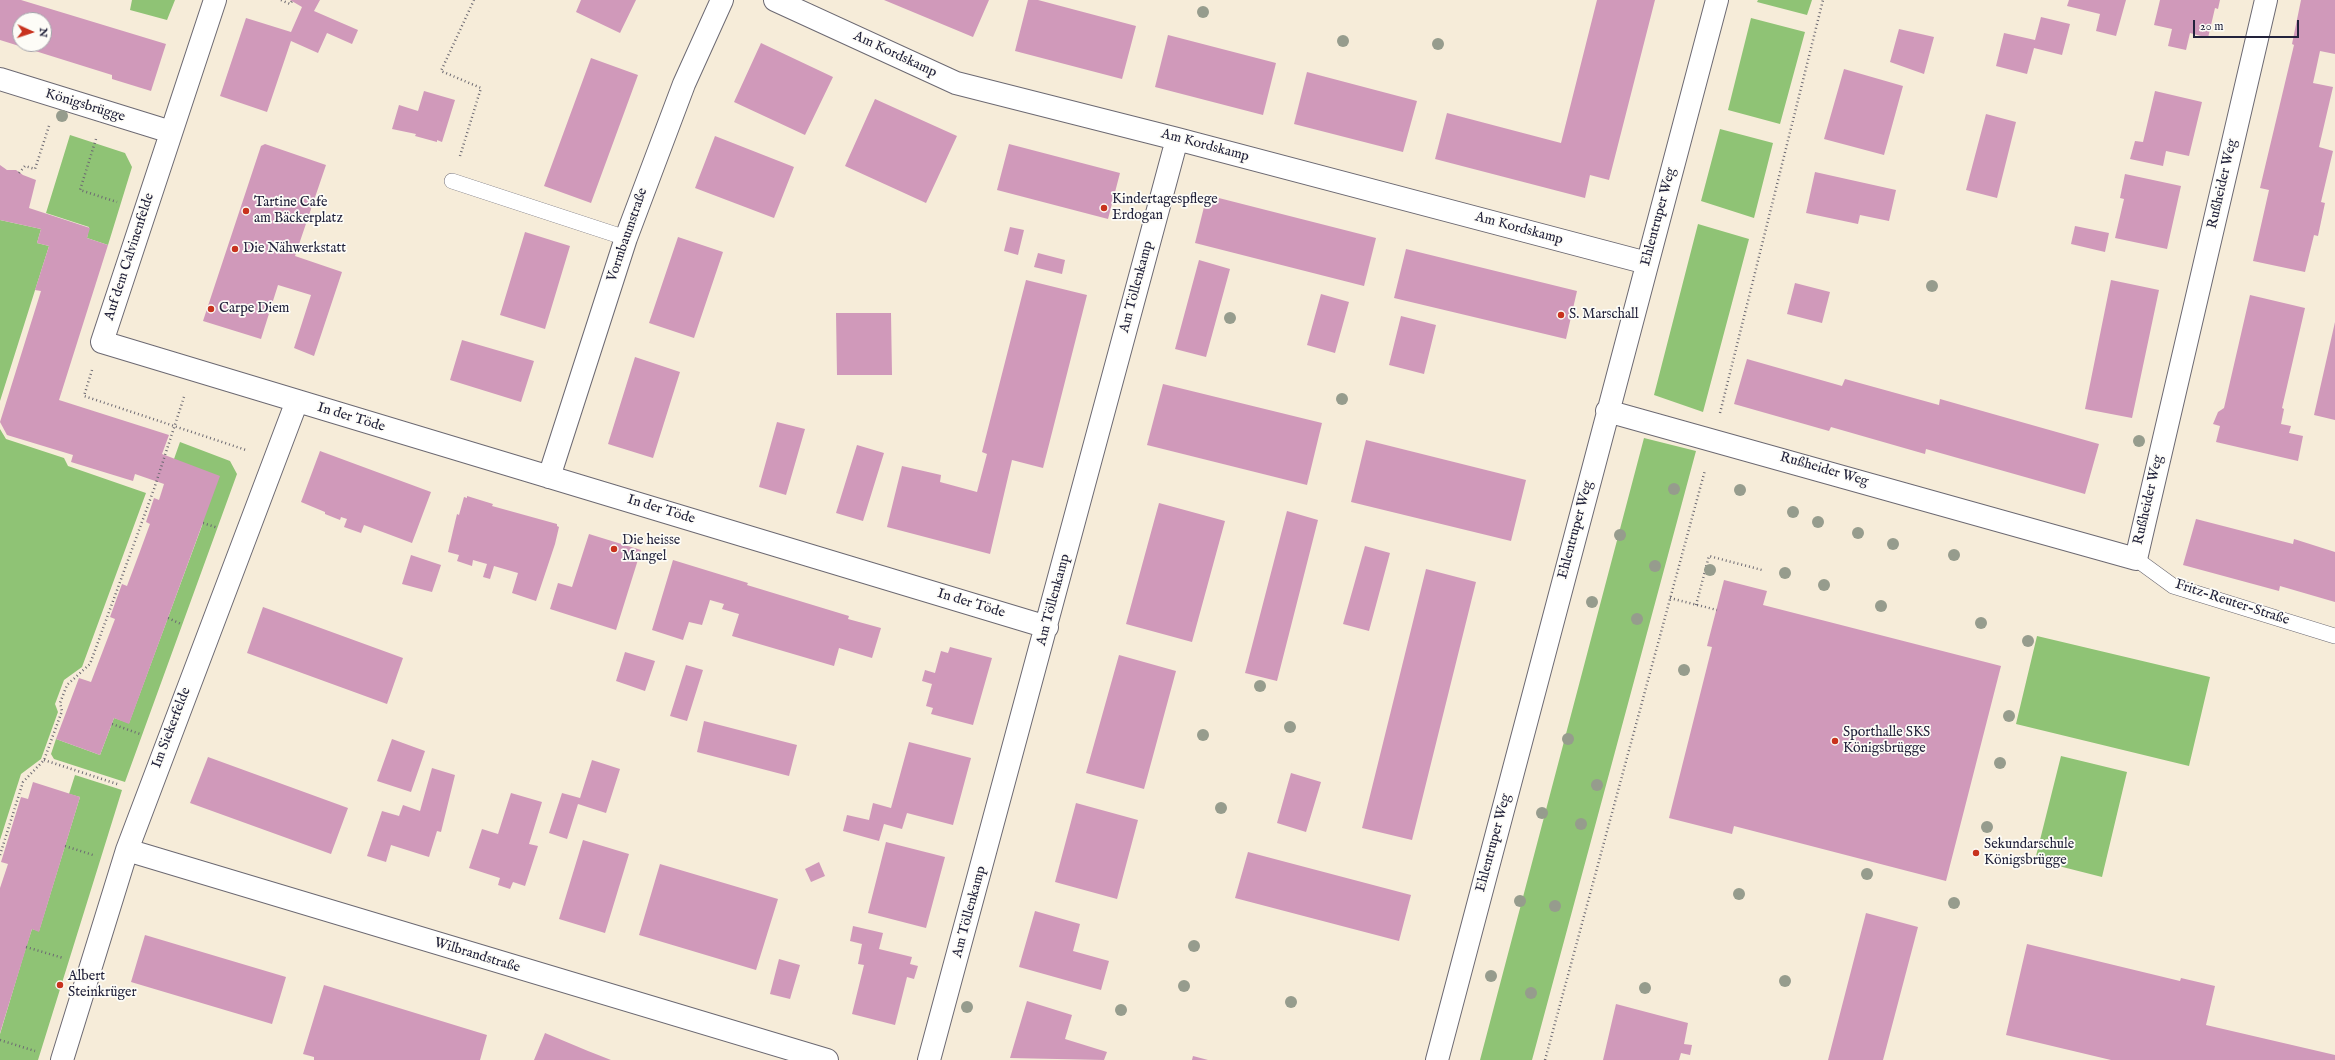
<!DOCTYPE html>
<html>
<head>
<meta charset="utf-8">
<style>
  body { margin:0 }
  #map { position:relative; width:2335px; height:1060px; overflow:hidden; background:#f6ecd9; font-family:"IM FELL English",serif }
  canvas { display:block }
  .north { position:absolute; left:12px; top:12px; width:40px; height:40px; box-sizing:border-box; background:#fdfcf7; border:1px solid #a5a5ac; border-radius:50%; rotate:93deg; font-size:11px; font-weight:700; line-height:16px; text-align:center; color:#22223b }
  .north::after { content:''; display:block; margin:auto; width:14px; height:18px; background:#c8321e; clip-path:polygon(50% 0,100% 100%,50% 72%,0 100%) }
  .scale { position:absolute; left:2193px; top:20px; width:106px; height:18px; box-sizing:border-box; border:2px solid #22223b; border-top:0; padding-left:5px; font-size:12px; line-height:14px; white-space:nowrap; color:#22223b; -webkit-text-stroke:3px #fdfcf7; paint-order:stroke }
</style>
</head>
<body>
<div id="map">
<canvas width="2335" height="1060"></canvas>
<div class="north">N</div>
<div class="scale">20 m</div>
</div>
<script>
const g = document.querySelector('canvas').getContext('2d');
g.lineJoin = 'round';
function paint(path, color) { g.fillStyle = color; g.fill(path, 'evenodd'); }
const poly = rows => new Path2D(rows.map(r => 'M' + r).join(''));
function trace(path, color, width, dash) { g.strokeStyle = color; g.lineWidth = width; g.lineCap = dash ? 'butt' : 'round'; g.setLineDash(dash || []); g.stroke(path); }
function write(font, color, halo, rows, align = 'center') {
  g.font = font + ' "IM FELL English",serif'; g.lineWidth = 3.5; g.setLineDash([]); g.textBaseline = 'middle'; g.strokeStyle = halo; g.fillStyle = color; for (const [text, x, y, turn = 0] of rows) {
    g.save(); g.translate(x, y); g.rotate((+turn || 0) * Math.PI / 180); g.textAlign = isNaN(turn) ? turn : align; if (halo) g.strokeText(text, 0, 0); g.fillText(text, 0, 0); g.restore();
  }
}
const green = poly([
  [132,0,175,0,167,20,130,10],
  [1758,0,1812,0,1807,15,1757,2],
  [1751,18,1805,32,1780,124,1728,110],
  [1720,129,1773,143,1754,218,1701,201],
  [70,135,125,153,132,167,108,245,87,238,89,227,46,213],
  [0,220,41,229,37,243,49,246,0,401],
  [1698,224,1749,239,1703,412,1654,395],
  [0,429,6,439,64,458,68,466,146,493,82,667,64,680,55,704,58,712,41,759,21,774,0,840],
  [1644,438,1696,451,1532,1060,1480,1060],
  [180,442,230,461,237,474,125,782,54,759,51,754,56,739,100,755,114,718,129,723,203,523,174,459],
  [2037,636,2210,677,2189,766,2016,724],
  [2061,756,2127,772,2102,877,2035,860],
  [75,775,122,790,38,1060,0,1060,0,1034,26,947,32,929,39,931,80,797,69,794]
]);
const building = poly([
  [0,0,21,0,166,44,151,91,112,79,112,75,0,40],
  [20,20,44,20,44,44,20,44],
  [290,0,320,0,314,11,358,30,352,44,327,33,318,53,291,41,267,112,220,96,246,18,291,32,302,7],
  [581,0,636,0,620,33,576,12],
  [884,0,989,0,973,37],
  [1028,0,1038,0,1136,26,1122,79,1015,51],
  [1597,0,1655,0,1609,180,1590,175,1585,198,1435,159,1447,113,1561,143],
  [2069,0,2126,0,2116,36,2096,31,2100,14,2067,6],
  [2160,0,2220,0,2218,9,2215,8,2208,38,2190,33,2186,50,2168,46,2172,29,2154,25],
  [2301,0,2335,0,2335,54,2320,51,2313,83,2333,87,2319,147,2333,151,2321,202,2325,203,2318,236,2314,235,2305,272,2253,261,2269,190,2260,188,2294,45,2292,44],
  [2041,17,2070,24,2062,55,2034,48,2027,74,1996,66,2004,33,2035,40],
  [1899,29,1934,37,1924,74,1890,62],
  [1168,35,1276,63,1263,115,1155,87],
  [761,43,833,77,805,135,734,102],
  [591,58,638,75,591,203,544,186],
  [1844,69,1903,86,1884,155,1824,139],
  [1307,72,1417,101,1403,152,1294,124],
  [424,91,455,100,442,142,437,140,437,142,415,136,416,134,392,129,399,105,418,111],
  [2155,91,2202,102,2189,156,2166,151,2163,166,2130,159,2135,141,2143,142],
  [875,99,957,136,926,203,845,166],
  [1986,114,2016,122,1997,198,1966,190],
  [715,136,794,167,774,218,695,188],
  [265,144,326,165,295,256,342,272,314,356,294,348,311,295,278,285,261,339,203,321,261,146],
  [1009,144,1120,173,1108,219,997,190],
  [0,165,7,170,16,170,23,175,36,180,29,208,90,228,87,238,108,245,59,400,169,435,162,454,220,476,129,724,114,718,100,755,56,739,79,678,91,682,115,619,110,617,122,584,127,586,139,554,150,524,146,522,154,498,159,500,164,484,135,474,133,481,71,462,73,455,7,435,0,422,41,291,35,290,49,246,37,243,41,229,0,220],
  [1815,172,1896,190,1889,221,1860,215,1858,224,1806,213],
  [2125,174,2181,186,2167,249,2115,238,2124,199,2120,198],
  [1207,195,1376,238,1364,286,1195,243],
  [2075,226,2109,233,2105,252,2071,244],
  [1010,227,1024,230,1018,255,1004,251],
  [525,232,570,246,545,329,500,315],
  [678,237,723,252,694,338,649,323],
  [1406,249,1577,291,1566,339,1394,298],
  [1038,253,1065,260,1062,274,1034,267],
  [1199,260,1230,269,1206,357,1175,349],
  [1026,280,1087,295,1043,468,1012,460,990,554,887,527,902,466,941,475,940,482,977,492,987,454,982,452],
  [2111,280,2159,290,2132,418,2085,409],
  [1795,283,1830,292,1822,323,1787,314],
  [1321,294,1349,302,1335,353,1307,345],
  [2250,295,2305,308,2282,408,2284,409,2281,424,2291,426,2289,433,2303,436,2298,461,2216,442,2220,426,2213,424,2218,412,2224,408],
  [836,313,891,313,892,375,837,375],
  [1401,316,1436,325,1424,374,1389,365],
  [2335,322,2335,420,2314,415],
  [462,340,534,361,521,402,450,380],
  [635,357,680,372,653,458,608,444],
  [1747,359,1842,386,1845,379,1939,405,1940,399,2099,444,2085,494,1926,449,1925,454,1831,427,1829,431,1734,404],
  [1163,384,1322,423,1307,485,1147,445],
  [777,422,805,429,786,495,759,487],
  [1366,440,1526,480,1511,541,1351,502],
  [857,445,884,453,863,521,836,513],
  [320,451,431,492,412,543,364,525,361,533,344,527,347,519,341,517,340,520,325,514,325,512,301,502],
  [467,496,493,504,492,506,557,524,557,526,559,527,555,544,536,601,512,593,518,573,494,566,490,579,483,577,487,564,473,560,472,566,457,561,459,555,448,552,457,514,459,515,464,497,467,498],
  [1159,503,1225,521,1192,642,1126,624],
  [1287,511,1318,520,1277,681,1245,673],
  [2196,519,2293,544,2294,539,2335,552,2335,602,2280,586,2279,591,2183,565],
  [589,534,641,550,616,630,550,609,558,583,572,587],
  [1365,546,1390,553,1369,631,1343,624],
  [411,555,441,565,432,592,402,584],
  [673,560,748,583,747,585,849,616,848,619,881,628,872,658,839,648,834,666,732,636,739,614,722,609,724,604,710,600,702,625,689,622,683,640,652,630],
  [1426,569,1476,582,1412,840,1362,828],
  [1724,580,1767,591,1763,605,2001,666,1946,881,1734,826,1732,834,1669,818,1712,647,1707,646],
  [263,607,403,658,387,704,247,653],
  [950,647,992,658,973,725,931,714,933,708,926,706,932,684,922,681,925,670,935,673,941,651,948,653],
  [625,652,655,661,645,691,616,681],
  [1119,655,1176,671,1144,789,1086,773],
  [686,665,703,670,687,721,670,716],
  [704,721,797,745,789,776,697,752],
  [392,739,425,751,411,792,377,781],
  [909,742,971,758,953,825,907,813,902,829,884,824,879,841,843,831,847,815,869,820,873,803,891,808],
  [208,757,348,808,331,854,190,803],
  [592,760,620,769,606,813,578,804,567,839,549,833,562,793,580,798],
  [432,768,455,775,441,832,437,831,429,857,391,845,386,862,367,856,382,811,399,816,403,805,420,811],
  [1291,773,1321,782,1306,832,1277,823],
  [33,782,80,797,39,932,32,929,0,1033,0,888,8,864,1,862,21,797,28,799],
  [511,793,542,802,529,844,538,846,525,886,513,882,510,889,498,885,500,878,469,868,482,829,498,834],
  [1076,803,1138,820,1117,899,1055,882],
  [583,840,629,854,605,933,559,919],
  [886,842,945,857,926,928,868,913],
  [1248,852,1411,895,1399,941,1235,898],
  [819,862,825,876,811,882,805,869],
  [660,864,778,899,756,970,639,935],
  [1035,911,1080,924,1073,951,1109,961,1101,990,1019,967],
  [1866,913,1918,927,1883,1060,1828,1060],
  [853,926,883,933,879,949,912,957,910,964,918,966,914,979,907,977,895,1025,852,1014,864,965,858,964,862,944,850,941],
  [145,935,286,977,272,1024,131,982],
  [2027,944,2180,981,2181,978,2215,986,2206,1025,2335,1055,2335,1060,2111,1060,2006,1035],
  [779,959,800,965,790,999,770,994],
  [324,985,487,1035,480,1060,314,1060,314,1057,303,1054],
  [1027,1001,1072,1015,1065,1039,1107,1052,1104,1060,1010,1058],
  [1616,1004,1688,1023,1684,1044,1692,1045,1690,1055,1681,1053,1679,1060,1603,1060],
  [545,1033,588,1051,611,1060,534,1060],
  [1193,1056,1208,1060,1192,1060]
]);
const path = poly([
  [281,0,290,4,292,1],
  [96,139,80,190,117,202],
  [460,156,481,88,441,71,474,0],
  [19,173,25,166,35,169,49,126],
  [92,370,84,396,246,450],
  [1720,413,1823,0],
  [203,523,218,528],
  [1670,598,1717,610],
  [1696,605,1709,556,1762,570],
  [168,618,181,624],
  [112,724,140,734],
  [44,760,120,785],
  [65,846,93,855],
  [0,855,23,782,44,760,62,711,60,703,67,685,90,664,154,489,184,397],
  [26,947,63,958],
  [0,1040,35,1051],
  [1545,1060,1705,470]
]);
const lane = poly([
  [452,181,626,238],
  [2136,559,2173,586,2335,636]
]);
const street = poly([
  [215,0,102,342,1047,627],
  [775,0,956,83,1177,139,1647,263],
  [0,79,171,132],
  [1607,411,2136,559,2266,0],
  [549,477,626,238,684,84,722,0],
  [127,850,827,1060],
  [62,1060,127,850,297,401],
  [929,1060,1177,139],
  [1437,1060,1717,0]
]);
const trees = [
  [1203,12],
  [1343,41],
  [1438,44],
  [62,116],
  [1932,286],
  [1230,318],
  [1342,399],
  [2139,441],
  [1674,489],
  [1740,490],
  [1793,512],
  [1818,522],
  [1858,533],
  [1620,535],
  [1893,544],
  [1954,555],
  [1655,566],
  [1710,570],
  [1785,573],
  [1824,585],
  [1592,602],
  [1881,606],
  [1637,619],
  [1981,623],
  [2028,641],
  [1684,670],
  [1260,686],
  [2009,716],
  [1290,727],
  [1203,735],
  [1568,739],
  [2000,763],
  [1597,785],
  [1221,808],
  [1542,813],
  [1581,824],
  [1987,827],
  [1867,874],
  [1739,894],
  [1520,901],
  [1954,903],
  [1555,906],
  [1194,946],
  [1491,976],
  [1785,981],
  [1184,986],
  [1645,988],
  [1531,993],
  [1291,1002],
  [967,1007],
  [1121,1010]
];
const markers = [
  [1104,208,4,"#c8321e"],
  [246,211,4,"#c8321e"],
  [235,249,4,"#c8321e"],
  [211,309,4,"#c8321e"],
  [1561,315,4,"#c8321e"],
  [614,549,4,"#c8321e"],
  [1835,741,4,"#c8321e"],
  [1976,853,4,"#c8321e"],
  [60,985,4,"#c8321e"]
];
const streetNames = [
  ["Am Kordskamp",895,55,25],
  ["Königsbrügge",85,106,17],
  ["Am Kordskamp",1205,146,15],
  ["Rußheider Weg",2223,184,-77],
  ["Ehlentruper Weg",1659,217,-75],
  ["Am Kordskamp",1519,229,15],
  ["Vormbaumstraße",628,235,-71],
  ["Auf dem Calvinenfelde",130,257,-72],
  ["Am Töllenkamp",1137,287,-75],
  ["In der Töde",351,418,17],
  ["Rußheider Weg",1824,470,16],
  ["Rußheider Weg",2149,500,-77],
  ["In der Töde",661,510,17],
  ["Ehlentruper Weg",1576,530,-75],
  ["Am Töllenkamp",1054,600,-75],
  ["Fritz-Reuter-Straße",2232,603,18],
  ["In der Töde",971,604,17],
  ["Im Siekerfelde",172,728,-69],
  ["Ehlentruper Weg",1494,843,-75],
  ["Am Töllenkamp",970,912,-75],
  ["Wilbrandstraße",477,956,17]
];
const poiNames = [
  ["Kindertagespflege",1112,200],
  ["Erdogan",1112,216],
  ["Tartine Cafe",254,203],
  ["am Bäckerplatz",254,219],
  ["Die Nähwerkstatt",243,249],
  ["Carpe Diem",219,309],
  ["S. Marschall",1569,315],
  ["Die heisse",622,541],
  ["Mangel",622,557],
  ["Sporthalle SKS",1843,733],
  ["Königsbrügge",1843,749],
  ["Sekundarschule",1984,845],
  ["Königsbrügge",1984,861],
  ["Albert",68,977],
  ["Steinkrüger",68,993]
];
paint(green, '#8fc375');
paint(building, '#d099ba');
trace(lane, '#6c6972', 16);
trace(street, '#6c6972', 24);
trace(path, '#6c6972', 2.5, [1, 3]);
trace(lane, '#fff', 15);
trace(street, '#fff', 22);
g.fillStyle = '#969c8d';
for (const [x, y] of trees) { g.beginPath(); g.arc(x, y, 6, 0, 2 * Math.PI); g.fill(); }
for (const [x, y, r, color] of markers) { const dot = new Path2D(); dot.arc(x, y, r, 0, 2 * Math.PI); g.fillStyle = color; g.fill(dot); trace(dot, '#fdfcf7', 1.5); }
write('14px', '#22223b', '#fdfcf7', streetNames);
write('14px', '#22223b', '#fdfcf7', poiNames, 'left');
</script>
</body>
</html>
